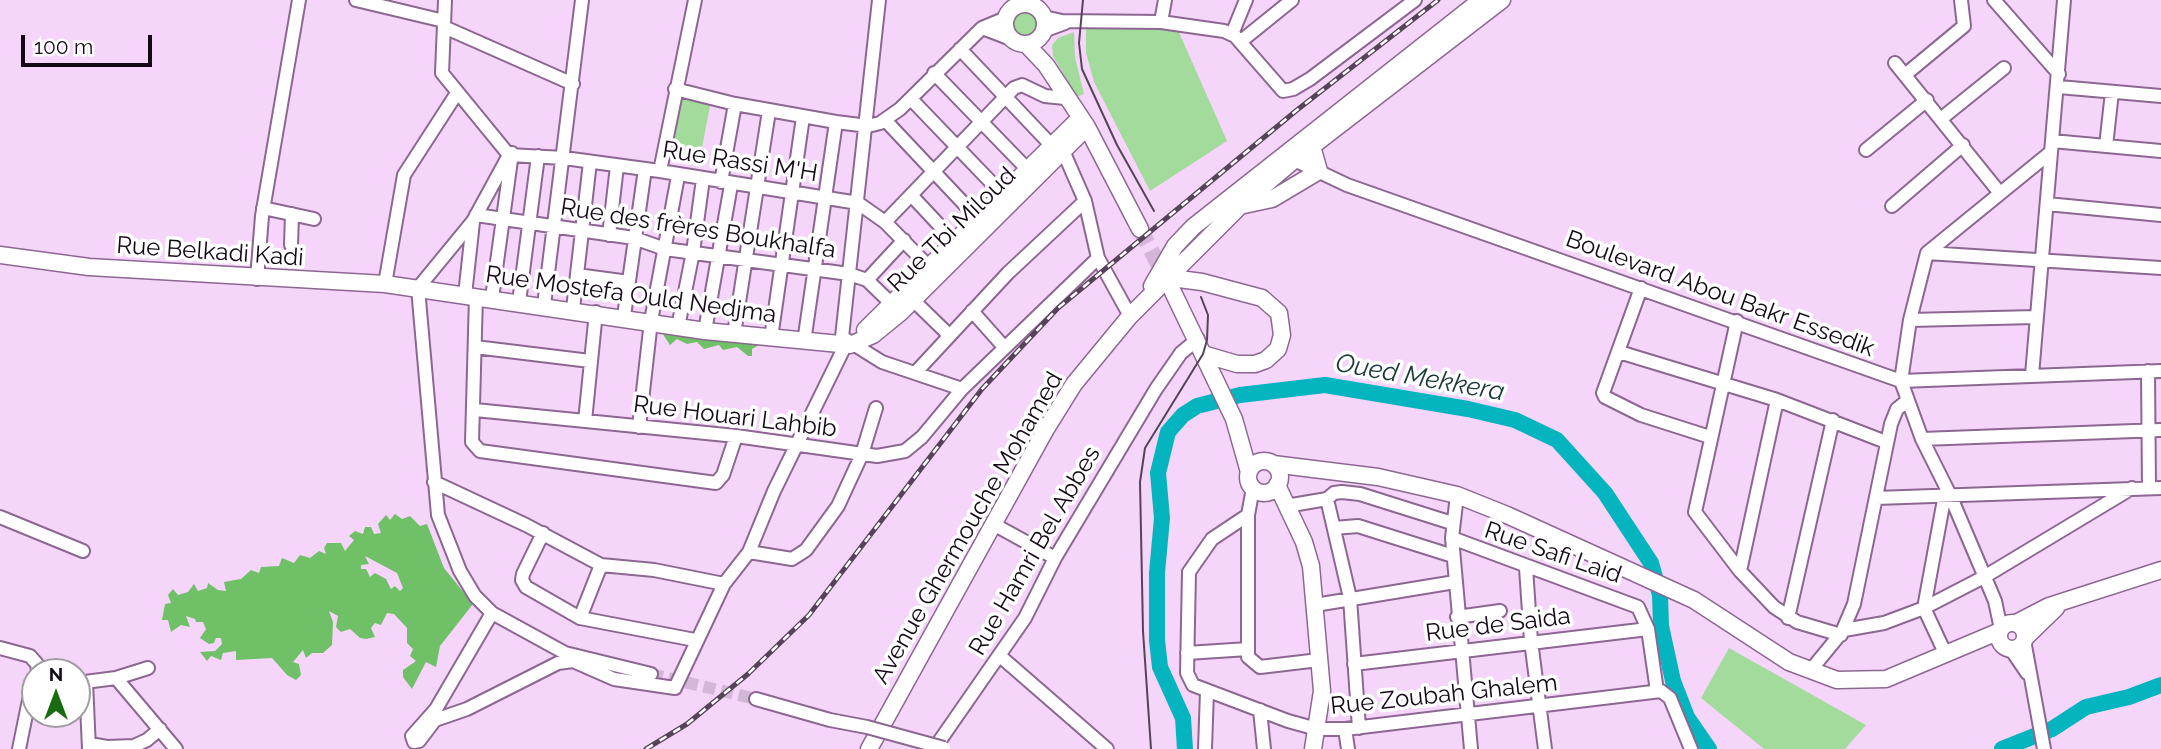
<!DOCTYPE html>
<html>
<head>
<meta charset="utf-8">
<style>
  body { margin:0 }
  #map { position:relative; width:2161px; height:749px; overflow:hidden; background:#f6d5fb; font-family:Raleway,sans-serif }
  canvas { display:block }
  .north { position:absolute; left:21px; top:658px; width:70px; height:70px; box-sizing:border-box; background:#fff; border:2px solid #a19ca2; border-radius:50%; rotate:0deg; font-size:19px; font-weight:700; line-height:28px; text-align:center; color:#150717 }
  .north::after { content:''; display:block; margin:auto; width:24px; height:32px; background:#196b10; clip-path:polygon(50% 0,100% 100%,50% 72%,0 100%) }
  .scale { position:absolute; left:21px; top:35px; width:131px; height:32px; box-sizing:border-box; border:4px solid #150717; border-top:0; padding-left:9px; font-size:21px; line-height:24px; white-space:nowrap; color:#150717; -webkit-text-stroke:5px #fff; paint-order:stroke }
</style>
</head>
<body>
<div id="map">
<canvas width="2161" height="749"></canvas>
<div class="north">N</div>
<div class="scale">100 m</div>
</div>
<script>
const g = document.querySelector('canvas').getContext('2d');
g.lineJoin = 'round';
function paint(path, color) { g.fillStyle = color; g.fill(path, 'evenodd'); }
const poly = rows => new Path2D(rows.map(r => 'M' + r).join(''));
function trace(path, color, width, dash) { g.strokeStyle = color; g.lineWidth = width; g.lineCap = dash ? 'butt' : 'round'; g.setLineDash(dash || []); g.stroke(path); }
function write(font, color, halo, rows, align = 'center') {
  g.font = font + ' Raleway,sans-serif'; g.lineWidth = 7; g.setLineDash([]); g.textBaseline = 'middle'; g.strokeStyle = halo; g.fillStyle = color; for (const [text, x, y, turn = 0] of rows) {
    g.save(); g.translate(x, y); g.rotate((+turn || 0) * Math.PI / 180); g.textAlign = isNaN(turn) ? turn : align; if (halo) g.strokeText(text, 0, 0); g.fillText(text, 0, 0); g.restore();
  }
}
const green = poly([
  '1009 25a14 14 0 1 1 28 0a14 14 0 1 1-28 0Z',
  [1124,25,1178,30,1227,141,1150,191,1094,82,1086,53,1086,26],
  [1074,32,1075,57,1084,94,1077,97,1053,56,1052,45,1058,38],
  [681,96,711,101,700,158,670,154],
  [1729,648,1866,725,1845,749,1764,749,1701,698]
]);
const forest = poly([
  [663,328,758,341,759,345,752,349,752,356,748,356,737,347,723,350,719,345,704,349,697,342,687,344,677,339,670,345,664,336],
  [395,514,402,519,410,516,420,526,427,524,444,568,473,604,440,646,436,667,426,662,412,689,403,677,403,670,416,661,410,656,413,649,407,643,407,628,394,614,387,613,381,625,375,623,371,628,375,637,366,639,360,638,350,629,341,632,336,627,338,616,329,611,333,622,332,645,323,653,312,653,306,658,303,650,293,662,299,664,301,675,296,680,287,675,272,658,236,660,236,651,223,653,221,660,211,656,207,661,200,652,215,651,222,644,221,638,216,638,214,643,209,644,200,638,206,629,203,622,196,622,195,619,186,616,190,627,181,625,171,632,168,620,162,620,165,604,171,603,168,595,173,589,178,595,188,592,194,584,198,591,207,588,208,583,218,590,226,591,224,582,241,579,251,570,259,573,261,567,279,566,282,558,294,563,300,555,310,558,319,551,326,554,324,548,327,543,341,543,345,551,354,540,349,536,355,531,363,534,365,527,371,527,374,534,381,533,378,524,386,515,390,520],
  [365,556,397,573,403,588,400,591,395,586,391,589,386,579,375,573,370,577,366,569,361,569,361,565,369,564]
]);
const river = poly([
  [1185,749,1183,718,1160,667,1157,640,1157,573,1162,518,1158,473,1168,432,1183,415,1197,406,1240,395,1325,385,1468,409,1515,420,1557,440,1605,493,1651,563,1660,595,1661,626,1673,681,1687,717,1709,749],
  [2002,749,2052,729,2086,707,2129,697,2161,685]
]);
const minorTunnel = poly([
  [651,674,756,699]
]);
const majorTunnel = poly([
  [1140,229,1167,281]
]);
const minor = poly([
  [356,0,444,21],
  [445,0,442,73,509,155],
  [879,0,842,337,882,362,962,389],
  [1994,0,2059,74],
  [1044,17,1062,21,1161,22,1224,31,1235,36,1283,91,1293,89,1310,79,1415,0],
  [1006,18,982,28,1011,39],
  [1161,22,1165,0],
  [444,27,573,84],
  [1043,31,1065,23],
  [1232,34,1246,0],
  [1240,42,1292,0],
  [960,49,1053,147],
  [1895,63,1999,192],
  [934,73,1032,174],
  [1906,74,1964,26,1961,0],
  [2059,87,2161,96],
  [675,89,735,104],
  [911,99,1009,201],
  [1942,118,2004,68],
  [885,120,984,225],
  [2052,141,2161,151],
  [2106,146,2112,92],
  [1866,150,1927,100],
  [509,155,473,221,418,288,438,515,460,571,475,596,492,613,565,653,651,674],
  [509,155,564,158,660,171,858,203,885,222,935,273],
  [1288,157,1347,185,1901,381,2161,371],
  [660,171,695,0],
  [721,182,735,104,836,122,868,126,880,123,900,109,982,28],
  [911,195,955,242],
  [2047,204,2161,215],
  [1892,206,1963,145],
  [263,208,314,219],
  [476,215,634,238,665,249,849,274,867,280,898,310],
  [885,222,1014,88,1022,85,1045,96,1065,98],
  [609,235,617,166],
  [291,245,292,214],
  [1927,253,2161,268],
  [1098,258,1130,316],
  [577,275,629,282],
  [257,279,262,216,299,0],
  [867,280,904,240],
  [385,284,404,175,457,93],
  [1641,288,1603,393,1605,397,1641,415,1710,437],
  [465,295,473,222],
  [476,296,472,442,480,451,716,483,723,475,736,436],
  [492,298,512,153],
  [913,300,949,335],
  [519,302,538,156],
  [544,305,582,0],
  [573,309,590,162],
  [972,311,1004,347],
  [624,316,645,169],
  [1910,320,2036,317],
  [1737,321,1695,512,1740,571,1774,607,1797,622,1841,635],
  [678,327,693,252,703,179],
  [705,331,731,185],
  [734,334,769,111],
  [771,338,803,117],
  [804,342,836,122],
  [475,347,590,361],
  [1619,352,1777,400,1886,442],
  [2148,371,2149,488],
  [916,372,1008,273,1085,201],
  [2032,375,2064,0],
  [475,410,736,436,877,456,905,451,922,437,962,389,1098,258,1085,201,1060,144],
  [585,421,596,312],
  [639,427,651,321,678,176],
  [1922,439,2161,430],
  [434,482,526,525,601,565,654,570,724,584],
  [1253,488,1248,515,1248,657,1260,667,1319,660],
  [1945,494,1924,608,1946,655],
  [1457,495,1452,538,1471,749],
  [1876,498,2161,488],
  [1327,499,1350,598,1359,728],
  [1286,506,1327,499,1334,493,1342,492,1360,494,1452,523],
  [1248,515,1212,539,1189,572,1187,673,1193,685,1288,721,1317,729,1345,729,1661,691,1670,698,1691,749],
  [0,517,83,551],
  [995,525,1055,558],
  [1334,528,1358,526,1453,556],
  [543,533,523,574,522,580,526,587,580,618,695,640],
  [1452,538,1638,607,1648,629,1657,691],
  [749,552,792,559,806,550,838,506,862,454,876,408],
  [1526,568,1531,641,1545,749],
  [1740,571,1777,400],
  [1315,605,1455,582],
  [492,613,436,709,412,736,414,742,419,741,435,720,467,709,558,663,573,661,614,679,675,688,724,584,749,552,774,491,845,346],
  [1457,617,1500,611],
  [580,618,601,565],
  [1788,618,1833,420],
  [2001,629,1995,601,1950,495,1922,439,1901,381,1910,320,1927,253,2051,152],
  [1844,630,1884,623,1924,608,1984,577,2132,488],
  [2024,640,2044,749],
  [0,648,30,656,37,664,38,672],
  [2010,648,2027,673],
  [1187,653,1248,649],
  [1000,656,1107,749],
  [1354,664,1648,629],
  [1810,671,1842,632,1854,604,1891,424,1897,409,1907,401],
  [116,678,176,749],
  [86,682,89,749],
  [77,683,116,678,148,668],
  [756,699,830,720,867,727],
  [1260,710,1264,749],
  [1345,729,1348,749],
  [90,744,107,747,134,746,147,740,160,729],
  [19,749,29,700,35,693],
  [934,749,1025,618,1055,558,1156,389,1181,353,1198,339],
  [1205,749,1207,691]
]);
const major = poly([
  '1005 24a20 20 0 1 1 40 0a20 20 0 1 1-40 0Z',
  [1026,44,1046,65,1087,127,1140,229],
  [1244,205,1272,199,1319,171,1312,146],
  [0,255,89,267,385,284,705,331,850,345,873,335,900,313,1087,127],
  [1164,283,1179,279,1202,282,1262,298,1279,313,1282,335,1278,349,1266,360,1255,364,1237,364,1203,354],
  [1152,286,1175,246,1193,227,1481,0],
  [1173,292,1234,419,1249,472],
  [865,330,1080,118],
  '1248 477a16 16 0 1 1 32 0a16 16 0 1 1-32 0Z',
  [1273,464,1378,477,1457,495,1507,515,1694,600,1789,662,1837,680,1886,679,2000,631],
  [1277,485,1304,542,1311,566,1322,691,1313,749],
  [2016,623,2049,606,2161,570],
  '1999 636a13 13 0 1 1 26 0a13 13 0 1 1-26 0Z',
  [2025,638,2056,608],
  [869,749,1046,429,1074,384,1130,316,1240,206,1293,161,1502,0]
]);
const tram = poly([
  [1083,0,1079,43,1082,69,1117,145,1154,211],
  [1151,749,1143,631,1140,482,1145,448,1203,354,1207,340,1208,315,1201,297]
]);
const rail = poly([
  [646,749,687,724,748,674,809,615,982,389,1058,308,1297,110,1438,0]
]);
const minorBridge = poly([
  [867,727,944,748]
]);
const streetNames = [
  ["Rue Rassi M'H",740,162,9],
  ["Rue des frères Boukhalfa",698,229,9],
  ["Rue Tbi Miloud",952,230,-44],
  ["Rue Belkadi Kadi",210,252,4],
  ["Boulevard Abou Bakr Essedik",1720,294,20],
  ["Rue Mostefa Ould Nedjma",631,295,8],
  ["Rue Houari Lahbib",735,417,7],
  ["Avenue Ghermouche Mohamed",968,528,-60],
  ["Rue Hamri Bel Abbes",1035,551,-60],
  ["Rue Safi Laid",1553,553,19],
  ["Rue de Saida",1498,625,-7],
  ["Rue Zoubah Ghalem",1444,695,-6]
];
const waterNames = [
  ["Oued Mekkera",1420,378,10]
];
paint(green, '#a3db9c');
paint(forest, '#6fc066');
trace(river, '#04b4be', 16);
trace(minorTunnel, '#d4b6d9', 12, [12, 6]);
trace(majorTunnel, '#d4b6d9', 16, [16, 8]);
trace(minor, '#8c6792', 16);
trace(major, '#8c6792', 19);
trace(minor, '#fff', 12);
trace(major, '#fff', 16);
trace(tram, '#564359', 2);
trace(rail, '#564359', 5);
trace(rail, '#fff', 2.5, [8]);
trace(minorBridge, '#8c6792', 16, []);
trace(minorBridge, '#fff', 12);
write('24px', '#150717', '#fff', streetNames);
write('italic 26px', '#1a383a', '#fff', waterNames);
</script>
</body>
</html>
